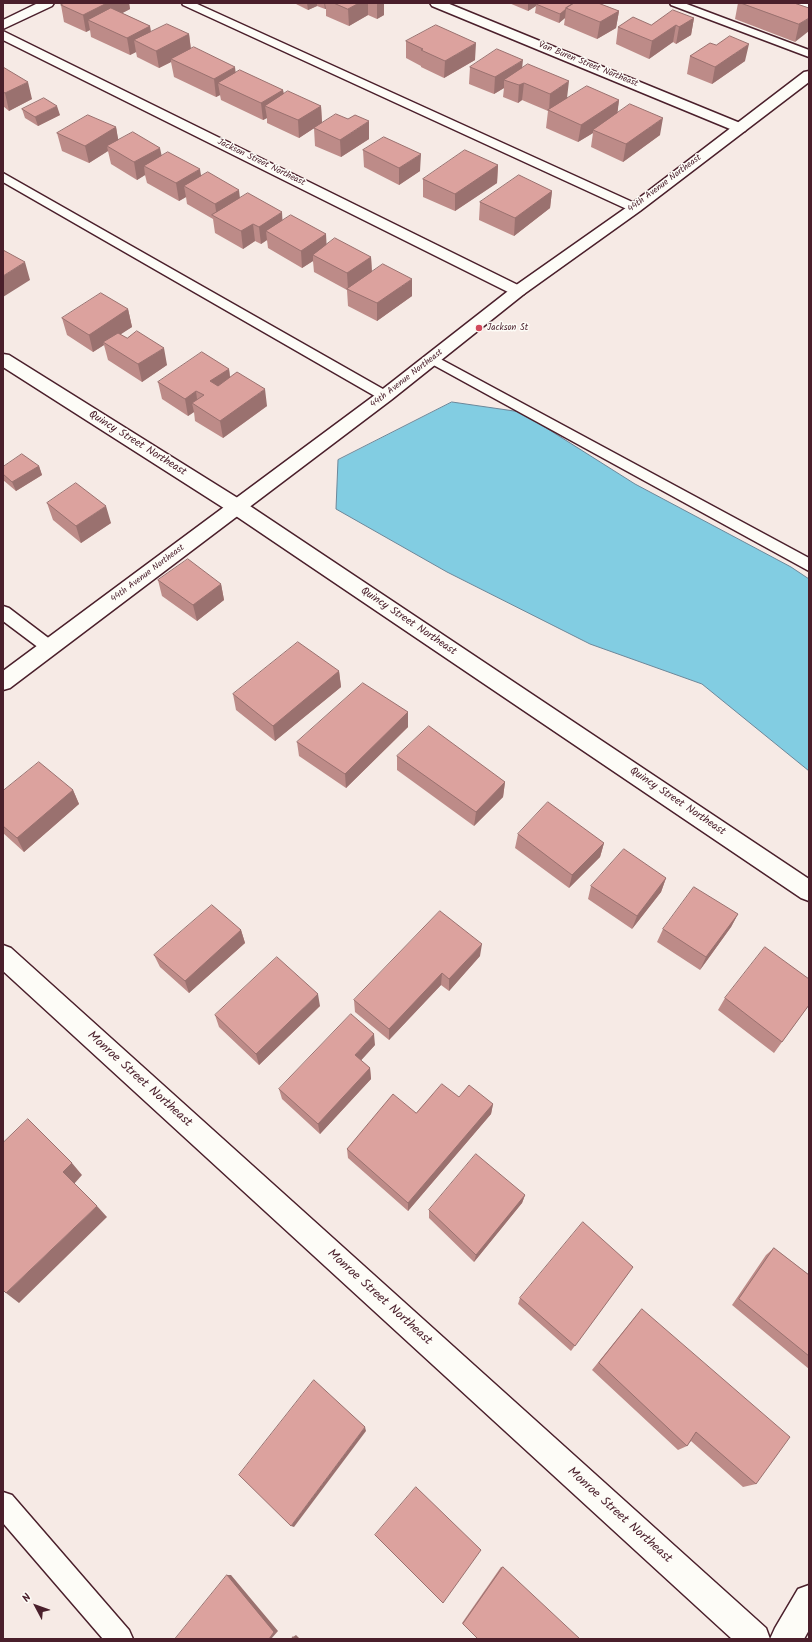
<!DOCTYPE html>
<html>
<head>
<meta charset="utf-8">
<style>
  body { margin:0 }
  #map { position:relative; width:812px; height:1642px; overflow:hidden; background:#f6eae5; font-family:Kalam,sans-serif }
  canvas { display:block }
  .frame { position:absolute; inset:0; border:4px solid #4a1f2b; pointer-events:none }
  .north { position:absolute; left:16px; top:1586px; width:40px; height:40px; -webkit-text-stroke:3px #fdfcf7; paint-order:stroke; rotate:311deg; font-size:11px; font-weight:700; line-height:16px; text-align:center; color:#4a1f2b }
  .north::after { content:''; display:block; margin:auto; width:14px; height:18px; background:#4a1f2b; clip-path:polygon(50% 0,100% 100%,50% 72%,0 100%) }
</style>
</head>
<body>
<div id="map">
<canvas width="812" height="1642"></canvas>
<div class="frame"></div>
<div class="north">N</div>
</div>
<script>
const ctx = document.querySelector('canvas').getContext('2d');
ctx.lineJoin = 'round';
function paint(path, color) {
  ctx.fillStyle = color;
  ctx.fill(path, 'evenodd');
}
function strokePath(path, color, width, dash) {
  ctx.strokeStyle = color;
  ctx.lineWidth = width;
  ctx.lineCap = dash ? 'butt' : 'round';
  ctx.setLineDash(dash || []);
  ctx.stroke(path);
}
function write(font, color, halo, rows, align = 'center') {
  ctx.font = font + ' Kalam,sans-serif';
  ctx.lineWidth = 3;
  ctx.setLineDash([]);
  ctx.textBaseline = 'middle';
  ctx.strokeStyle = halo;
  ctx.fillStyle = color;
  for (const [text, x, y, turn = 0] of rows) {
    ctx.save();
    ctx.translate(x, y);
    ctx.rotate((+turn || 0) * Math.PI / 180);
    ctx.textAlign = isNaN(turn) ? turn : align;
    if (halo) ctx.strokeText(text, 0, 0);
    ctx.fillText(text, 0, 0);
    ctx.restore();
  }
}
const water = new Path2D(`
  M452,402l69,10 114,72 156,83 18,12v192l-107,-87 -112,-40 -143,-72 -111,-63 2,-49z`);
const lane = new Path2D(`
  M182,3h13l444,202 2,3 -2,3h-8l-448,-206z
  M670,3h14l125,47v7l-138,-52z
  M796,3h13v6l-12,-4z
  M3,173l387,220 2,3 -2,3 -5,2 -5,-2 -377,-217z
  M433,355l376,203v13l-381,-209 -2,-3 2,-3z
  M3,606l6,2 46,35 2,4 -2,4 -6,2 -6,-2 -40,-30z
  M3,1492l9,3 117,135 4,9h-30l-100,-116z`);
const street = new Path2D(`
  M38,3h16l-2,3 -49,23v-9z
  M430,3h17l298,122 2,3 -2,3 -5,1 -5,-1 -303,-125z
  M3,31l521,257 2,3 -2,3 -6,2 -6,-2 -509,-254z
  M3,354l6,1 235,147 565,377v22l-8,-3 -571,-386 -227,-145z
  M3,945l8,3 755,680 4,11 5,-11 23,-39 11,-4v45l-5,9h-72l-729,-668z`);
const secondary = new Path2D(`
  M809,71v11l-169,129 -116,83 -133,106 -381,288 -7,2v-19l376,-279 133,-104 118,-83 174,-133z`);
const wall = new Path2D(`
  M65,3h64l1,6 -8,4 28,13 1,6 38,2 2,15 45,24 47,17 1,4 37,12 1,17 -23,15 -32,-15v-5l-4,2 -42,-20 -1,-5 -4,2 -42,-20 -3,-15 -12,6 -22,-11 -1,-5 -6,3 -39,-18 -1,-7 -4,2 -22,-10 -3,-17z
  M296,3h88v12l-7,4 -9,-4 -19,11 -23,-10v-7h-1l-8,-3 -9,4 -12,-6z
  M509,3h89l21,8 -3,17 -19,11 -33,-14 1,-7 -6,5 -24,-10 1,-7 -8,5z
  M738,3h56l15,5 -14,34 -60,-23z
  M694,18l-3,17 -15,9 -3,-2 -24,17 -33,-15 2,-17 33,-2z
  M406,41l69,19 -31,18 -23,-11v-1l-15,-8z
  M716,45l29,16 -33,23 -25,-10 3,-18z
  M3,67l29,32 -23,12 -6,-5z
  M470,67l52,1 45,30 52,2 -2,13 43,22 -37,27 -32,-15 2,-14 -15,9 -32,-14 2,-17 -26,-11 -4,3 -15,-6 1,-9 -10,6 -25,-10z
  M22,109l38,6 -22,11 -13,-8z
  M116,127l2,13 44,16 39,20 39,22 42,22 44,14v11l45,12 1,15 40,24 -35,25 -29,-15 -1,-16 -33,-18 -1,-11 -11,7 -34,-20 -1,-8 -6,4 -6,-3 -12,8 -28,-16 -2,-14 -26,-15 -1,-7 -7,4 -32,-18 -2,-8 -8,5 -26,-16 -3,-13 -19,12 -27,-12 -5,-18z
  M314,128l55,11 -28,18 -26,-11z
  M363,150l57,21 -21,14 -35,-18z
  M498,165l-1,18 -42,28 -32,-14v-18z
  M552,191l-2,17 -36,28 -35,-16 1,-18z
  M128,309l4,18 -12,7 47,31 -25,17 -34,-22 -4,-15 -11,7 -26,-17 -5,-17z
  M229,369l1,8 37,29 -44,32 -28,-17 -1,-9 -6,4 -26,-17 -4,-17z
  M39,466l3,9 -26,16 -13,-11v-13z
  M47,503l64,20 -30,20 -28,-23z
  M158,580l63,4 3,16 -27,21 -35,-25z
  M339,671l2,16 -66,54 -39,-31 -3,-16z
  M408,712v15l-62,61 -47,-32 -2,-14z
  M397,756l108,26 -2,15 -29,29 -77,-56z
  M73,790l6,14 -55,48 -21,-19v-42z
  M518,834l86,9 -4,14 -31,31 -54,-40z
  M666,878l-5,14 -29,37 -44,-30 3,-13z
  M738,914l-7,13 -31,43 -43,-28 6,-13z
  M241,930l4,13 -56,50 -29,-26 -6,-12z
  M480,956l-31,35 -8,-6 -52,55 -34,-28 -1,-12z
  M725,998l84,7 -35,48 -56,-43z
  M320,1006l-61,59 -40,-38 -4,-12z
  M375,1045l-14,15 9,8 1,11 -51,55 -38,-35 -3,-10z
  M459,1097l34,7 -2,10 -83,97 -60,-53 -1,-9z
  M525,1195l-3,8 -48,59 -45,-44v-8z
  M774,1248l35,27v94l-77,-64 34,-50z
  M633,1267l-62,84 -53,-47 2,-6z
  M642,1309l114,175 -13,3 -52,-46 -4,5 -9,4 -86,-80 43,-53z
  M501,1567h2l-25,72 -16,-16z`);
const shadedWall = new Path2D(`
  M107,3h22l1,6 -30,16 -12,-5 2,10 -4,2 -3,-17z
  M307,3h10v3l-9,4z
  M324,3h1l1,6h-1z
  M359,3h9v12l-19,11 -1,-17z
  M377,3h7v12l-7,4z
  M528,3h12l-4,1v2l-8,5z
  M566,9l-1,9 -6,5 1,-9z
  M619,11l-3,17 -19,11 3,-17z
  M694,18l-3,17 -15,9 3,-17z
  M809,18v13l-14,11 4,-18z
  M676,25l-3,17 -24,17 3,-18z
  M150,26l2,17 -18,-3 2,12 -6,3 -3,-17z
  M189,34l2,17 -20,8v3l-12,6 -3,-17z
  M476,43l-1,17 -31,18 1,-17z
  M749,44l-4,17 -33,23 3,-17z
  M523,60l-2,17 -17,3v8l-10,6 1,-17z
  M235,67l2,17 -19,-1 2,12 -4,2 -2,-18z
  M569,81l-2,17 -18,13 1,-17z
  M28,82l4,17 -23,12 -4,-18z
  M524,83l-2,17 -4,3 1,-18z
  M283,90l2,17 -20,-1 2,12 -4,2 -2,-17z
  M619,100l-2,17 -24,13v3l-15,9 3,-17z
  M57,106l3,9 -22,11 -3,-9z
  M321,106l1,17 -23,15 -1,-18z
  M663,118l-3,17 -37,27 3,-18z
  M369,121v18l-28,18 -1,-17z
  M116,127l3,17 -12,2 1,5 -19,12 -4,-17z
  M160,148l4,18h-20l1,9 -8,5 -3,-18z
  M421,154l-1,17 -21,14v-17z
  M498,165l-1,18 -42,28v-17z
  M200,169l3,18 -19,-1 2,11 -7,4 -3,-18z
  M239,190l2,17 -24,11 -2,-14z
  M552,191l-2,17 -36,28 1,-18z
  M282,212l1,18 -17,1 1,9 -6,4 -2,-17z
  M253,224l2,17 -12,8 -2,-18z
  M326,234l1,18 -14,3v6l-11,7 -1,-17z
  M371,257l1,18 -24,14 -1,-16z
  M25,262l5,18 -27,17v-21z
  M412,279v17l-35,25v-18z
  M128,309l4,18 -26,17 -3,-2 1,3 -11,7 -4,-17z
  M164,348l3,17 -25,17 -4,-18z
  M229,369l2,17 -18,12 -3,-17z
  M265,389l2,17 -44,32 -3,-17z
  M196,391l2,16 -6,-4 2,9 -6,4 -3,-17z
  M39,466l3,9 -26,16 -4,-9z
  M106,506l5,17 -30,20 -5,-17z
  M221,584l3,16 -27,21 -4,-16z
  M339,671l2,16 -66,54 -2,-15z
  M408,712v15l-62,61 -1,-14z
  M505,782l-2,15 -29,29 2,-14z
  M73,790l6,14 -55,48 -7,-14z
  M604,843l-4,14 -31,31 3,-13z
  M666,878l-5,14 -29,37 5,-13z
  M738,914l-7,13 -31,43 6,-13z
  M241,930l4,13 -56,50 -4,-12z
  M482,944l-2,12 -31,35v-12z
  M442,973l-1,12 -52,55v-11z
  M318,994l2,12 -61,59 -3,-11z
  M374,1034l1,11 -19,21 -1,-11z
  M370,1068l1,11 -51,55 -2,-10z
  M493,1104l-2,10 -83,97v-8z
  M72,1163l10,12 -8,9 -11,-12z
  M525,1195l-3,8 -48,59 2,-7z
  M97,1206l10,11 -88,86 -13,-10z
  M365,1427l1,4 -72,96 -3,-1z
  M227,1575h4l47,56 -7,8h-2z
  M296,1635l4,4h-4l-3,-2z`);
const building = new Path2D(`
  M65,3h42l-24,12 -22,-10z
  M334,3h25l-11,6z
  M537,3h37l-8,5v1l-6,5 -24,-10z
  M574,3h24l21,8 -19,11 -34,-14z
  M741,3h53l15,5v10l-10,6z
  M111,8l39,18 -23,12 -39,-18z
  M673,10l21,8 -15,9 -3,-2 -24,16 -34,-14 15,-10 18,8z
  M167,24l22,10 -33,17 -22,-11z
  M436,25l40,18 -31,18 -24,-11 2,-1 -17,-8z
  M730,36l19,8 -34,23 -25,-11 20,-13 6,2z
  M194,47l41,20 -21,12 -43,-20z
  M497,49l26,11 -28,17 -25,-10z
  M528,64l41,17 -19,13 -26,-11 -5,2 -15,-5z
  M3,67l25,15 -23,11 -2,-1z
  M240,70l43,20 -22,13 -43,-20z
  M587,86l32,14 -38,25 -33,-15z
  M288,91l33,15 -23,14 -33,-14z
  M44,98l13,8 -22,11 -13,-8z
  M630,104l33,14 -37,26 -33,-14z
  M336,114l12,5 7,-4 14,6 -29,19 -26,-12z
  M88,115l28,12 -31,19 -28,-13z
  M133,132l27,16 -26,14 -27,-16z
  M384,137l37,17 -22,14 -36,-18z
  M465,150l33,15 -43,29 -32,-15z
  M168,152l32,17 -24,14 -32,-17z
  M208,172l31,18 -24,14 -31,-18z
  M519,175l33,16 -37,27 -35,-16z
  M248,193l34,19 -23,15 -6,-3 -12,7 -29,-16z
  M291,215l35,19 -25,17 -35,-20z
  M335,238l36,19 -24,16 -34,-18z
  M3,250l22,12 -22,14z
  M383,264l29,15 -35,24 -30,-14z
  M101,293l27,16 -39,26 -27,-17z
  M137,331l27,17 -26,16 -35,-22 15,-9 9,5z
  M202,352l27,17 -19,12 8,5 19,-14 28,17 -45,32 -28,-18 12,-8 -8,-4 -11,8 -27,-17z
  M22,454l17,12 -27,16 -9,-8v-7z
  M76,483l30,23 -30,20 -29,-23z
  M188,559l33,25 -28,21 -35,-25z
  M298,642l41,29 -66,55 -40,-32z
  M363,683l45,29 -63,62 -48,-32z
  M429,726l76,56 -29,30 -79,-56z
  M39,762l34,28 -56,48 -14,-12v-35z
  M548,802l56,41 -32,32 -54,-41z
  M624,849l42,29 -29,38 -46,-30z
  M694,887l44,27 -32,43 -43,-28z
  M212,905l29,25 -56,51 -31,-26z
  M440,911l42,33 -33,35 -7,-6 -53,56 -35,-29z
  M765,947l44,32v26l-27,37 -57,-44z
  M277,957l41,37 -62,60 -41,-39z
  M351,1014l23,20 -19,21 15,13 -52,56 -39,-35z
  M442,1084l17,13 10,-12 24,19 -85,99 -61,-54 46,-55 23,19z
  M28,1119l44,44 -9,9 34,34 -91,87 -3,-3v-147z
  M476,1154l49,41 -49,60 -47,-45z
  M583,1222l50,45 -58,79 -55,-48z
  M774,1248l35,27v81l-70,-57z
  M642,1309l148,128 -34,47 -60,-52 -9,14 -88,-83z
  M314,1380l51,47 -74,99 -52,-51z
  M416,1487l65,63 -38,53 -68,-68z
  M503,1567l77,72h-102l-15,-15z
  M227,1575l47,57 -5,7h-94z
  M293,1637l3,2h-4z`);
const markers = [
  [479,328,4,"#d1495b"]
];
const farStreetnames = [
  ["Van Buren Street Northeast",588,65,22],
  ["Jackson Street Northeast",261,163,26],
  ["44th Avenue Northeast",665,184,-37],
  ["44th Avenue Northeast",407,379,-38],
  ["44th Avenue Northeast",148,574,-37]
];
const farPoinames = [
  ["Jackson St",487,328]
];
const streetNames = [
  ["Quincy Street Northeast",137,444,32],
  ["Quincy Street Northeast",408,622,34],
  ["Quincy Street Northeast",677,802,34]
];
const nearStreetnames = [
  ["Monroe Street Northeast",139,1080,42],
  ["Monroe Street Northeast",379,1298,42],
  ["Monroe Street Northeast",619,1516,42]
];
paint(water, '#82cde2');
strokePath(water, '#6c8799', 1);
strokePath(lane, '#4a1f2b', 3);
strokePath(street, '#4a1f2b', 3);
strokePath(secondary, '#4a1f2b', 3);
paint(lane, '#fdfcf7');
paint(street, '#fdfcf7');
paint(secondary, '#fdfcf7');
paint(wall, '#bd8b88');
paint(shadedWall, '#9a716f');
paint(building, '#dca29e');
strokePath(building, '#9a716f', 1);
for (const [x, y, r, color] of markers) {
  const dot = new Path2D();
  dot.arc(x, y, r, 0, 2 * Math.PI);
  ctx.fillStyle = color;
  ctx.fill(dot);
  strokePath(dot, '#fdfcf7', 1.5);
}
write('9px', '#4a1f2b', '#fdfcf7', farStreetnames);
write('9px', '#4a1f2b', '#fdfcf7', farPoinames, 'left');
write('11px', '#4a1f2b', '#fdfcf7', streetNames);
write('13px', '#4a1f2b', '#fdfcf7', nearStreetnames);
</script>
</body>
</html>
